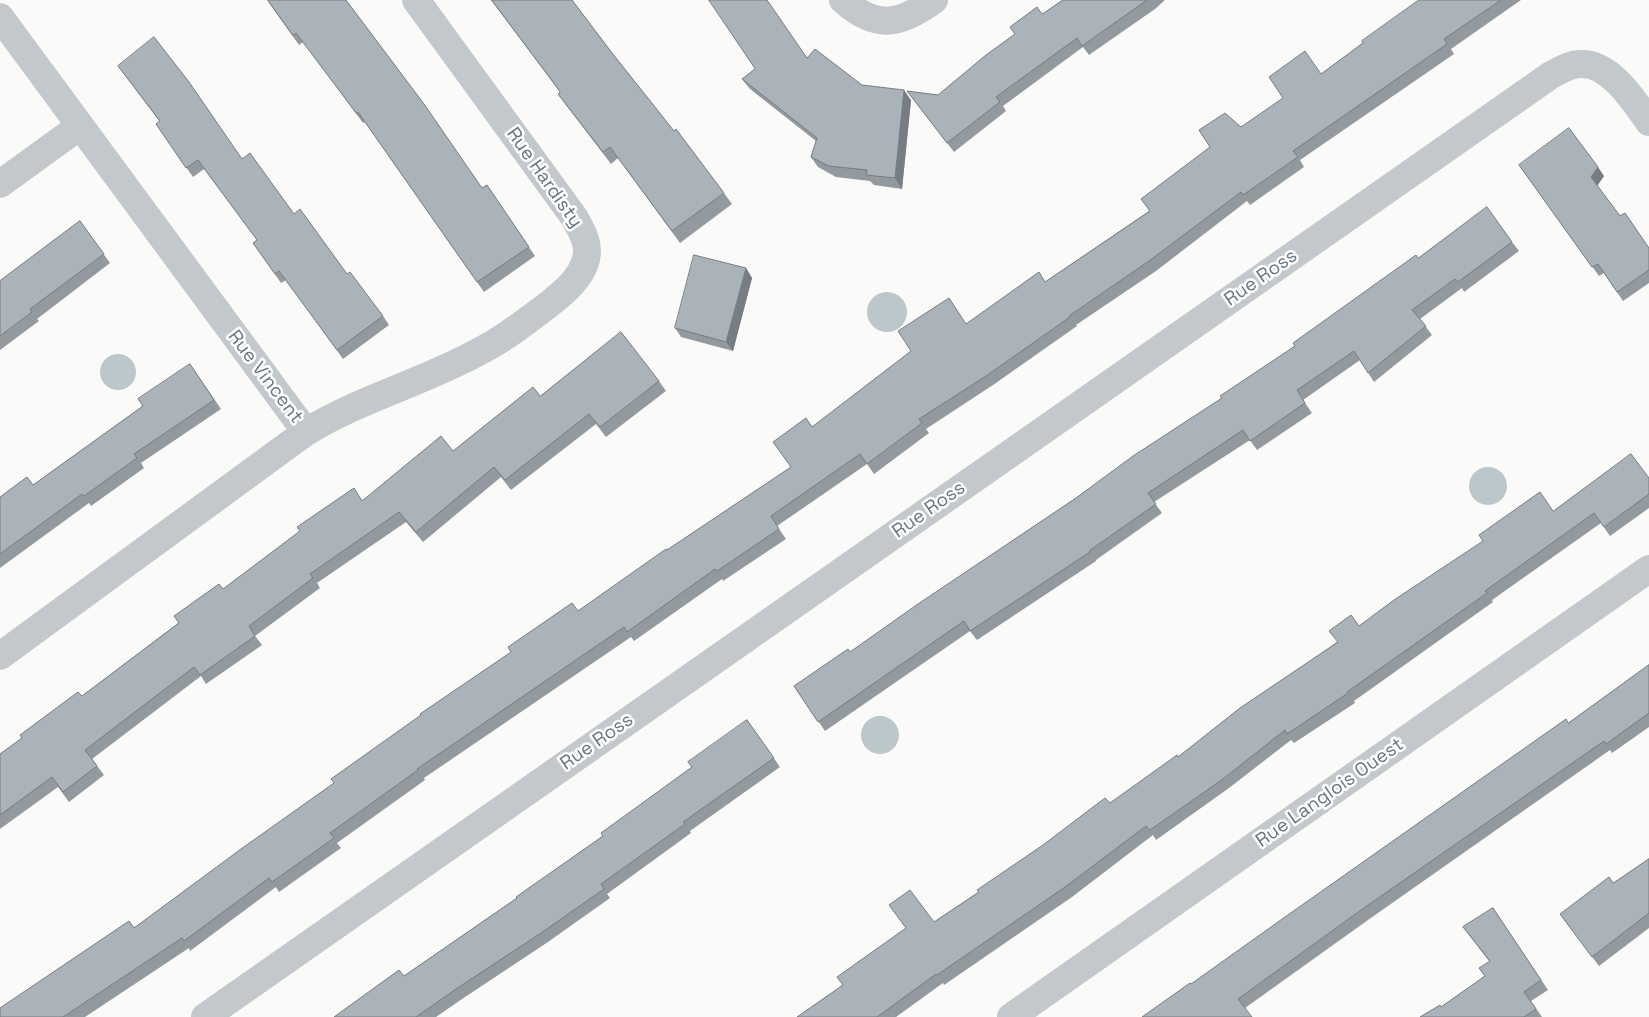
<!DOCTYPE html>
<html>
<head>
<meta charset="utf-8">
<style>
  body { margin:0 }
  canvas { display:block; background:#fafaf8 }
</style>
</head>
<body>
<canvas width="1649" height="1017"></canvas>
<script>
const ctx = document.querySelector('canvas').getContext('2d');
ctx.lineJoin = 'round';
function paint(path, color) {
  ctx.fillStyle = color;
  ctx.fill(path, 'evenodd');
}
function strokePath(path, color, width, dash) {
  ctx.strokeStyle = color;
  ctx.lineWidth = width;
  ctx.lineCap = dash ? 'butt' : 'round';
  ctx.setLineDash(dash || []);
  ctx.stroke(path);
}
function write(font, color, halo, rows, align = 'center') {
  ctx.font = font + ' "Space Grotesk",sans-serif';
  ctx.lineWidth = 5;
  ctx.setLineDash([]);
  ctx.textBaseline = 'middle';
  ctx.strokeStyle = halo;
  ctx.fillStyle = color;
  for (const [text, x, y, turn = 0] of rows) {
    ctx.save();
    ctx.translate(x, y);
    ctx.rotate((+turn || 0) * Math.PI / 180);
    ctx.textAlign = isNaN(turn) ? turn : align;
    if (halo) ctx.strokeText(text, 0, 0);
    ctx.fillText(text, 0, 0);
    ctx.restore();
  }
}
const water = new Path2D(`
  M867 312a20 20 0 1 1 40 0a20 20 0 1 1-40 0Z
  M100 372a18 18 0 1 1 36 0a18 18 0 1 1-36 0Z
  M1469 486a19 19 0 1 1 38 0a19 19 0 1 1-38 0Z
  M861 735a19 19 0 1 1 38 0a19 19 0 1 1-38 0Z`);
const minor = new Path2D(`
  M843,0c33,30 57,25 91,0
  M0,17l306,415 -306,224
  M0,184l80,-58
  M306,432c55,-34 119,-50 176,-82 23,-12 45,-29 66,-45 15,-12 33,-26 38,-46 4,-16 -5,-29 -12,-42l-158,-217
  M205,1017l1346,-942c10,-5 19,-11 29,-11 30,-2 54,37 69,58
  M1011,1017l638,-448`);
const wall = new Path2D(`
  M267,0l215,188 5,-3 48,71 -51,36 -119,-170 -2,1 -60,-81 -4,3z
  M491,0h81l40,53 62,78 50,62 8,11 -52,39 -62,-85 -7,6 -45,-59 -8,-11 2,-2z
  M1063,0h102l-10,9 -66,46 -6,-8 -80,59 3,5 -52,41 -47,-61 31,4 104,-81z
  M1419,0h102l-70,49 3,5 -154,106 4,7 -54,38 -3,-4 -91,70 -80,54 1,1 -84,59 -67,44 3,4 -55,41 -7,-10 -90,62 9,13 -63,42 -1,-2 -88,62 -3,-4 -207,141 1,2 -88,63 4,5 -62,44 -3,-5 -86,64 -1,-3 -104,69h-85l134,-89 444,-317 89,-61 124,-83 21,-40 155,-103 78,-42 104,-71 92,-84 80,-53 42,-31z
  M807,57l55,28 49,15 -9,89 -28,-4 -4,-4 -34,-4 -18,-10 -7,-10 5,-16 -66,-52 -8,-10 13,-10z
  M118,66l124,93 52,55 89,102 6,9 -46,34 -57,-79 -5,3 -28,-40 4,-3 -53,-71 -11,8 -37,-53 4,-2z
  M1519,165l85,11 -7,10 23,30 29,32v35l-26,18 -19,-28 -5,3z
  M80,221l30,42 -73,56 2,2 -39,29v-69z
  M1512,242l7,9 -55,41 -2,-4 -42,31 12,16 -58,47 -14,-22 -57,40 9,13 -55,37 -7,-10 -96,62 8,11 -66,47v1l-119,79 -7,-9 -145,100 -31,-45 56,-34 372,-254 196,-140z
  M746,268l6,10 -19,73 -52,-14 -6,-9z
  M190,364l31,45 -80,54 3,5 -53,38 -2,-3 -89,65v-71l33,-12 110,-79z
  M659,381l7,10 -60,46 -10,-13 -85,66 -10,-13 -78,65 -17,-20 -89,61 3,5 -65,48 7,9 -56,39 -5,-8 -109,83 12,16 -35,27 -11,-15 -58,42v-75l82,-58 141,-107 140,-88 90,-50 87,-55z
  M1649,478v30l-39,28 -9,-13 -109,77 1,2 -139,99 1,2 -61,40 -3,-3 -62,48 -73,52 -3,-5 -81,62 -128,88 -1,-2 -47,34h-99l137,-95 244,-165 181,-131 194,-115z
  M1649,665v62l-37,26 -2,-3 -242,170 -123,88 -54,-24 377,-261z
  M747,720l33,47 -90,64 1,2 -84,61 3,4 -62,44 -86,57 -26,18h-102l70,-41 113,-78 86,-62 89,-69z
  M1649,859v69l-50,38 -39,-52 53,-31z
  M1493,908l55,82 -17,11 11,16h-122l21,-10 44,-31 4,-15 -26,-34z`);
const shadedWall = new Path2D(`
  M904,90l7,10 -9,89 -7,-11z
  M1598,167l6,9 -7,10 -6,-9z
  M746,268l6,10 -19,73 -7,-9z`);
const building = new Path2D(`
  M268,0h78l78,104 58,84 5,-3 42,62 -52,35 -119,-170 -1,2 -61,-81 -3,2z
  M492,0h80l40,53 62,78 2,-2 48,64 -52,38 -62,-84 -7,5 -45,-58 2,-2z
  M709,0h58l40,58 8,-9 47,36 42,5 -9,88 -29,-3 1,-5 -38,-4 -18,-9 6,-19 -75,-59 13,-10z
  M1063,0h84l-65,46 -5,-8 -81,59 4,5 -53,41 -40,-52 31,4 48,-40 29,-21 -5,-7 27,-20 5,7z
  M1419,0h82l-57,39 3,5 -154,107 5,6 -55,38 -2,-3 -92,69 -80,55 1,1 -84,59 -67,43 3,4 -55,41 -7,-10 -89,62 8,13 -62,42 -2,-2 -88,63 -3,-5 -207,142 1,1 -88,63 4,5 -62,44 -3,-4 -85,63 -2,-3 -119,79h-63v-9l129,-87 5,7 107,-79 93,-66 -3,-4 90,-64 -1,-1 91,-62 -3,-5 64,-44 6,8 88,-62 1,1 124,-83 -18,-25 33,-24 6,9 99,-76 -13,-20 51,-33 17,26 73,-52 6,10 105,-71 -9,-12 69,-52 -11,-17 26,-17 16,14 42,-29 -14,-21 36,-26 16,23 42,-31 -1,-2z
  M154,37l35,45 53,77 8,-6 44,61 6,-5 47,65 3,-2 33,44 -46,34 -58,-79 -4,3 -22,-31 4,-3 -59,-80 -12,8 -30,-44 4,-3 -42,-55z
  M1569,128l29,39 -7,10 29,39 5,-3 24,35v22l-32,22 -19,-28 -6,3 -73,-102z
  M1487,207l25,35 -54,40 -3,-3 -43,31 14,16 -58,47 -14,-22 -57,39 8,13 -55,38 -7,-11 -95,63 8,11 -67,47 1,1 -120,79 -6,-10 -146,101 -24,-36 54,-37 2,3 68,-48 158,-106 57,-42 89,-58 -2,-2 75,-50 -2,-3 123,-88 2,3z
  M80,221l24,33 -74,55 2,3 -32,24v-55z
  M694,255l52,13 -20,74 -51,-14z
  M621,332l38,49 -59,46 -11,-13 -84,66 -11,-13 -78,65 -17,-20 -89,62 3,4 -64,48 6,10 -55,39 -6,-8 -109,83 12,16 -34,26 -11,-15 -52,38v-61l22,-16 -2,-3 58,-43 4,4 97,-73 -5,-7 45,-32 4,5 77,-58 -3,-4 57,-39 8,13 79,-65 12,15 80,-64 7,9z
  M190,364l24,36 -80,54 3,4 -53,38 -2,-2 -82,60v-57l27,-20 6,8 110,-79 -5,-7z
  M1631,454l18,24v16l-45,33 -10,-14 -109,78 2,2 -140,99 1,1 -61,41 -2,-4 -62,49 -73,51 -4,-4 -81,61 -128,88 -1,-1 -59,43h-80l46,-32 -6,-8 69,-49 -17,-23 21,-15 24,32 45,-30 -2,-2 66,-45 62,-47 5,5 67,-48 1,2 62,-49 98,-66 -9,-11 22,-16 8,11 35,-26 89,-59 -4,-6 61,-43 13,19z
  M1649,665v48l-43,31 -2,-3 -243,169 -123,89 14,18h-110l48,-34 1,1 94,-67 281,-198 2,4z
  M747,720l27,38 -91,64 2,2 -84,60 3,5 -63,44 -85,56 -40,28h-82l65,-47 5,6 113,-78 -1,-1 87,-61 -2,-3 91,-66 -4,-5z
  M1649,859v54l-57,44 -32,-43 49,-37 4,6z
  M1493,908l48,72 -17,12 12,17 -12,8h-104l20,-12 1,2 44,-31 -6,-8 11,-7 -27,-34z`);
const streetNames = [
  ["Rue Hardisty",544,178,55],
  ["Rue Ross",1261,278,-35],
  ["Rue Vincent",265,377,53],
  ["Rue Ross",929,510,-35],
  ["Rue Ross",597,742,-35],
  ["Rue Langlois Ouest",1330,793,-35]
];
paint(water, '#bbc7cb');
strokePath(minor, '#c3c8cc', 28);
paint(wall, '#929a9f');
paint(shadedWall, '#777d82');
paint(building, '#aab3b9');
strokePath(building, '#777d82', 1);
write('19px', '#657683', '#fff', streetNames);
</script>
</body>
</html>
